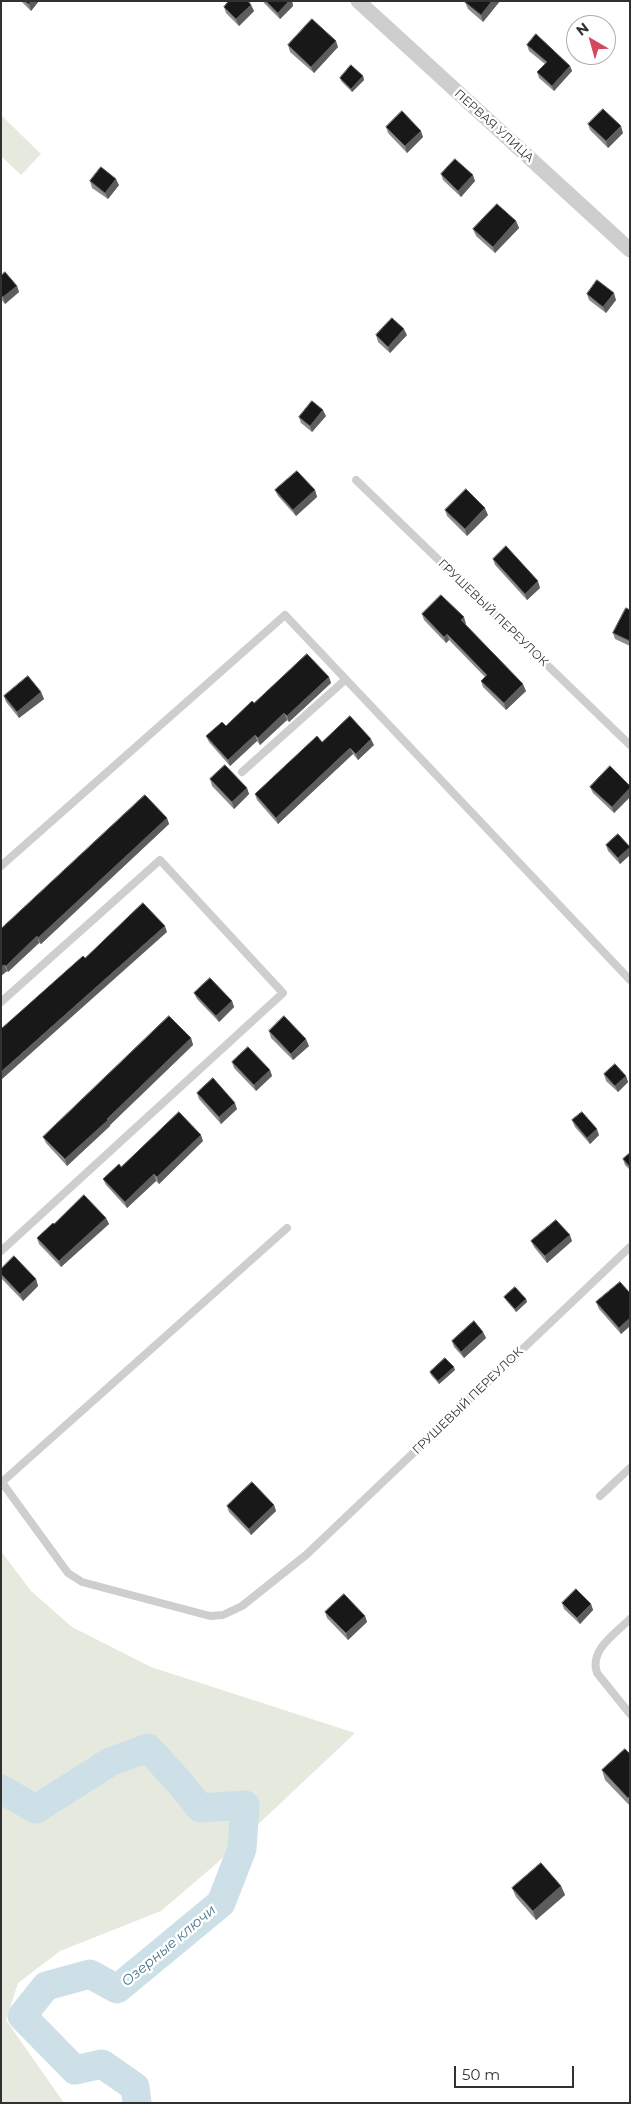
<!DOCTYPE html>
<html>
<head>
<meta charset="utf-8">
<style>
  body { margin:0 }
  #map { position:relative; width:631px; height:2104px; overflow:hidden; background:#fff; font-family:Montserrat,sans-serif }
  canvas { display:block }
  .frame { position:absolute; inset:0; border:2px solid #313131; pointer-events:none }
  .north { position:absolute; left:566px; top:15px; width:50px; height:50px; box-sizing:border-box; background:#fff; border:1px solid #adadad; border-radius:50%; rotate:322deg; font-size:14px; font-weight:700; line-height:20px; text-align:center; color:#313131 }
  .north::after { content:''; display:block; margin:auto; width:18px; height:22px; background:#d4485d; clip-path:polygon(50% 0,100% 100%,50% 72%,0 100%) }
  .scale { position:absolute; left:454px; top:2066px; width:120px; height:22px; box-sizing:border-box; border:2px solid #313131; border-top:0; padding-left:6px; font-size:15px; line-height:18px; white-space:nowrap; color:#313131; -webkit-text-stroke:4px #fff; paint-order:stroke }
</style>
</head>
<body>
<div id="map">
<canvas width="631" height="2104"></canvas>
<div class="frame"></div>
<div class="north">N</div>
<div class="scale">50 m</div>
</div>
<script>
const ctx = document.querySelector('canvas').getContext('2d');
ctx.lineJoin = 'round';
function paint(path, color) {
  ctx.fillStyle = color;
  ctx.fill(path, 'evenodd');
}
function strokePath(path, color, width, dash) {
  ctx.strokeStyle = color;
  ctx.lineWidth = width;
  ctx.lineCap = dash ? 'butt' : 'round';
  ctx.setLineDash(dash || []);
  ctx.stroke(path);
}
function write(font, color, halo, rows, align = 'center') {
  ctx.font = font + ' Montserrat,sans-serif';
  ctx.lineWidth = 5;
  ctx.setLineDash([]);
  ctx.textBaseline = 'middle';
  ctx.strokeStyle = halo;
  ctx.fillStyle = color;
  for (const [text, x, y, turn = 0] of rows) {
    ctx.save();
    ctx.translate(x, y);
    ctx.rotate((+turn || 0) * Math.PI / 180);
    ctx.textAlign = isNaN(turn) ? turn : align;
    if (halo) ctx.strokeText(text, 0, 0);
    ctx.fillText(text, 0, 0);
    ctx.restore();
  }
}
const green = new Path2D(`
  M1,115l40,39 -20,21 -20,-19z
  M1,1551l30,40 41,36 79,40 204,66 -139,131 -55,47 -101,40 -42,32 -12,37 58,83h-63z`);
const river = new Path2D(`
  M1,1789l35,20 74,-47 38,-14 31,34 21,26 45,-3 -3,44 -21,54 -104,86 -27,-15 -44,12 -24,30 53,54 27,-6 33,23 2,16`);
const lane = new Path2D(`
  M356,480l274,265
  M242,772l103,-92
  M1,866l284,-251 345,365
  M1,1002l159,-142 123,133 -282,258
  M1,1481l67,92 14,9 128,34 13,-1 19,-9 64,-51 324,-308
  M2,1482l285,-254
  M600,1496l30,-28
  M630,1619c-15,15 -41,31 -33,54l33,41`);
const street = new Path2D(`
  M358,1l272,249`);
const wall = new Path2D(`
  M21,1h18l-8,10z
  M263,1h29l1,5 -13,13 -16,-16z
  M466,1h34l-17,21 -15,-13 -3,-7z
  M251,5l3,6 -15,15 -13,-13 -2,-6z
  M288,45l50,2 -24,26 -24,-21z
  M527,45l43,21 2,5 -18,20 -15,-13 -2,-6 8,-8 -16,-13z
  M363,76l1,4 -12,12 -11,-11 -1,-3z
  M588,124l35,9 -15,15 -18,-18z
  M386,127l37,10 -16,16 -19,-20z
  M441,174l34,7 -14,16 -18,-17z
  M90,181l29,4 -11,14 -16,-11z
  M516,221l3,7 -24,25 -19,-17 -3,-7z
  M1,276l16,10 2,6 -14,12 -4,-5z
  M587,294l29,6 -10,13 -17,-13z
  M376,335h31l-17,18 -12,-11z
  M326,416l-14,16 -11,-9 -2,-6z
  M275,490h40l2,7 -21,19 -18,-20z
  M445,510l43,5 -21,21 -20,-20z
  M493,559l47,29 -13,12 -32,-35z
  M630,610v36l-15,-7 -2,-6z
  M422,614l44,10h-1l61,67 -20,19 -23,-23 -2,-6 4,-4 -36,-37 -3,3 -22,-23z
  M329,677l2,6 -42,39 -2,-2 -27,25 -3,-4 -27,25 -21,-24 -3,-6 20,-10 28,-23z
  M41,692l3,7 -25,19 -13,-16 -2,-6z
  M322,742l52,3 -16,15 -5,-6 -75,70 -21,-24 -2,-6z
  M210,779l37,9 2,6 -15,15 -22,-23z
  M630,786v11l-16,16 -21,-20 -3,-6z
  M167,818l2,6 -128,120 -2,-1 -31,29 -1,-1 -6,5v-47z
  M606,845l24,2v8l-10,9 -12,-13z
  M194,993l38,8 2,6 -15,15 -22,-23z
  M269,1031l40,15 -16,14 -22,-22z
  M191,1038l2,7 -83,80v1l-43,40 -21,-23 -3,-6z
  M232,1062l38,8 2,6 -16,15 -22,-23z
  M604,1074l22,2 2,6 -10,10 -12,-11z
  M197,1093l40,16 -16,15 -22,-25z
  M572,1120l27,15 -9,9 -15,-17z
  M203,1141l-44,43 -3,-3 -29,27 -21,-23 -3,-6 18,-12z
  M630,1153v17l-5,-5 -2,-6z
  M106,1218l3,6 -48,43 -22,-23 -2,-6 17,-14z
  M531,1241h41l-25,22 -13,-16z
  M1,1269l35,10 2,7 -15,15 -22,-23z
  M630,1293v33l-9,8 -22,-25 -3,-7z
  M504,1297l22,2 1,3 -11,10 -10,-12z
  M483,1332l3,6 -22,20 -10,-11 -2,-6z
  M455,1370l-16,14 -8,-9 -1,-3z
  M274,1505l2,6 -25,24 -22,-23 -2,-6z
  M562,1603l29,1 2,6 -13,14 -16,-15z
  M325,1612l40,4 2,6 -19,18 -21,-22z
  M630,1754v52l-25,-26 -3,-10z
  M561,1886l4,9 -29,25 -20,-23 -4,-9z`);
const shadedWall = new Path2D(`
  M31,1h8l-8,10 -2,-7z
  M289,1h3l1,5 -13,13 -2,-6z
  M492,1h8l-17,21 -2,-7z
  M251,5l3,6 -15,15 -3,-7z
  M336,41l2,6 -24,26 -3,-6z
  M570,66l2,5 -18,20 -2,-5z
  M363,76l1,4 -12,12 -1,-3z
  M621,126l2,7 -15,15 -2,-7z
  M421,131l2,6 -16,16 -2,-7z
  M473,175l2,6 -14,16 -3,-6z
  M116,179l3,6 -11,14 -3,-6z
  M516,221l3,7 -24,25 -2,-6z
  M17,286l2,6 -14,12 -2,-7z
  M614,293l2,7 -10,13 -3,-6z
  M404,329l3,6 -17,18 -2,-6z
  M323,410l3,6 -14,16 -2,-6z
  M315,490l2,7 -21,19 -3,-6z
  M485,508l3,7 -21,21 -2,-7z
  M538,581l2,7 -13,12 -2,-6z
  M464,617l2,7 -3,2 -2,-6z
  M447,634l2,6 -3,3 -2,-6z
  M329,677l2,6 -42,39 -2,-6z
  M523,684l3,7 -20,19 -2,-7z
  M41,692l3,7 -25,19 -2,-6z
  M284,713l3,7 -27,25 -2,-7z
  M255,735l2,6 -27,25 -2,-6z
  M371,739l3,6 -16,15 -2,-6z
  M350,748l3,6 -75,70 -2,-6z
  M247,788l2,6 -15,15 -2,-7z
  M630,788v9l-16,16 -2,-6z
  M167,818l2,6 -128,120 -3,-6z
  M630,847v8l-10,9 -2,-6z
  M165,926l2,6 -166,148v-8z
  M37,936l2,7 -31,29 -2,-6z
  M4,965l3,6 -6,5v-9z
  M232,1001l2,6 -15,15 -3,-6z
  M191,1038l2,7 -83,80v1l-43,40 -2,-7z
  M306,1039l3,7 -16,14 -2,-6z
  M270,1070l2,6 -16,15 -2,-6z
  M626,1076l2,6 -10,10 -3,-6z
  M235,1103l2,6 -16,15 -2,-7z
  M597,1129l2,6 -9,9 -3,-6z
  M201,1135l2,6 -44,43 -2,-7z
  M154,1174l2,7 -29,27 -2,-6z
  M106,1218l3,6 -48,43 -2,-6z
  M570,1235l2,6 -25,22 -2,-7z
  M36,1279l2,7 -15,15 -3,-7z
  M526,1299l1,3 -11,10 -1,-3z
  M630,1318v8l-9,8 -2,-6z
  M483,1332l3,6 -22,20 -3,-6z
  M454,1367l1,3 -16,14 -1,-3z
  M274,1505l2,6 -25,24 -2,-6z
  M591,1604l2,6 -13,14 -3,-6z
  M365,1616l2,6 -19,18 -2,-7z
  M561,1886l4,9 -29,25 -3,-9z`);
const building = new Path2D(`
  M25,1h6l-2,3z
  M229,1h19l3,4 -15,14 -12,-12z
  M266,1h23l-11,12z
  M466,1h26l-11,14 -16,-13z
  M312,19l24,22 -25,26 -23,-22z
  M536,34l34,32 -18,20 -15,-14 10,-10 -20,-17z
  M351,65l12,11 -12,13 -11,-11z
  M603,109l18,17 -15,15 -18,-17z
  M402,111l19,20 -16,15 -19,-19z
  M455,159l18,16 -15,16 -17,-17z
  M101,167l15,12 -11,14 -15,-12z
  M497,204l19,17 -23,26 -20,-18z
  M5,272l12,14 -14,11 -2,-1v-20z
  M597,280l17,13 -11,14 -16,-13z
  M392,318l12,11 -16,18 -12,-12z
  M312,401l11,9 -13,16 -11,-9z
  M297,471l18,19 -22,20 -18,-20z
  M466,489l19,19 -20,21 -20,-19z
  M506,546l32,35 -13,13 -32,-35z
  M441,595l23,22 -3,3 62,64 -19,19 -23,-22 6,-6 -40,-41 -3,3 -22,-23z
  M626,608l4,2v31l-17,-8z
  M307,654l22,23 -42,39 -3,-3 -26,25 -3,-3 -27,25 -22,-24 16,-14 4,4 26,-25 2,2z
  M28,676l13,16 -24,20 -13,-16z
  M350,716l21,23 -15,15 -6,-6 -74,70 -21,-24 62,-58 5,6z
  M225,765l22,23 -15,14 -22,-23z
  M610,766l20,20v2l-18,19 -22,-20z
  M145,795l22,23 -129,120 -1,-2 -31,30 -2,-1 -3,2v-38z
  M618,834l12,13 -12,11 -12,-13z
  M143,903l22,23 -164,146v-43l82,-73 2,2z
  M210,978l22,23 -16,15 -22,-23z
  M169,1016l22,22 -84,81 1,1 -43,39 -22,-22z
  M284,1016l22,23 -15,15 -22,-23z
  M248,1047l22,23 -16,15 -22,-23z
  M615,1064l11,12 -11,10 -11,-12z
  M213,1078l22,25 -16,14 -22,-24z
  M179,1112l22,23 -44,42 -3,-3 -29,28 -22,-23 16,-15 2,3z
  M582,1112l15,17 -10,9 -15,-18z
  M630,1153v14l-7,-8z
  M84,1195l22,23 -47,43 -22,-23 16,-15 1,1z
  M556,1220l14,15 -25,21 -14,-15z
  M14,1256l22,23 -16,15 -19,-20v-5z
  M620,1282l10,11v25l-11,10 -23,-26z
  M515,1287l11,12 -11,10 -11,-12z
  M474,1321l9,11 -22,20 -9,-11z
  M445,1358l9,9 -16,14 -8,-9z
  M252,1482l22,23 -25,24 -22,-23z
  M576,1589l15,15 -14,14 -15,-15z
  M344,1594l21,22 -19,17 -21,-21z
  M625,1749l5,5v42l-2,2 -26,-28z
  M541,1863l20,23 -28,25 -21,-23z`);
const streetNames = [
  ["ПЕРВАЯ УЛИЦА",494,126,42],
  ["ГРУШЕВЫЙ ПЕРЕУЛОК",493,613,44],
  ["ГРУШЕВЫЙ ПЕРЕУЛОК",468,1401,-44]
];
const waterNames = [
  ["Озерные ключи",169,1946,-40]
];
paint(green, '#e5e9de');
strokePath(river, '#cde0e8', 29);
strokePath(lane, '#cecece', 8);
strokePath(street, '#cecece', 15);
paint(wall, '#8c8c8c');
paint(shadedWall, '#5d5d5d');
paint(building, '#181818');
strokePath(building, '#5d5d5d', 1);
write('12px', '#313131', '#fff', streetNames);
write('italic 14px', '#47768c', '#fff', waterNames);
</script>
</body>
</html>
